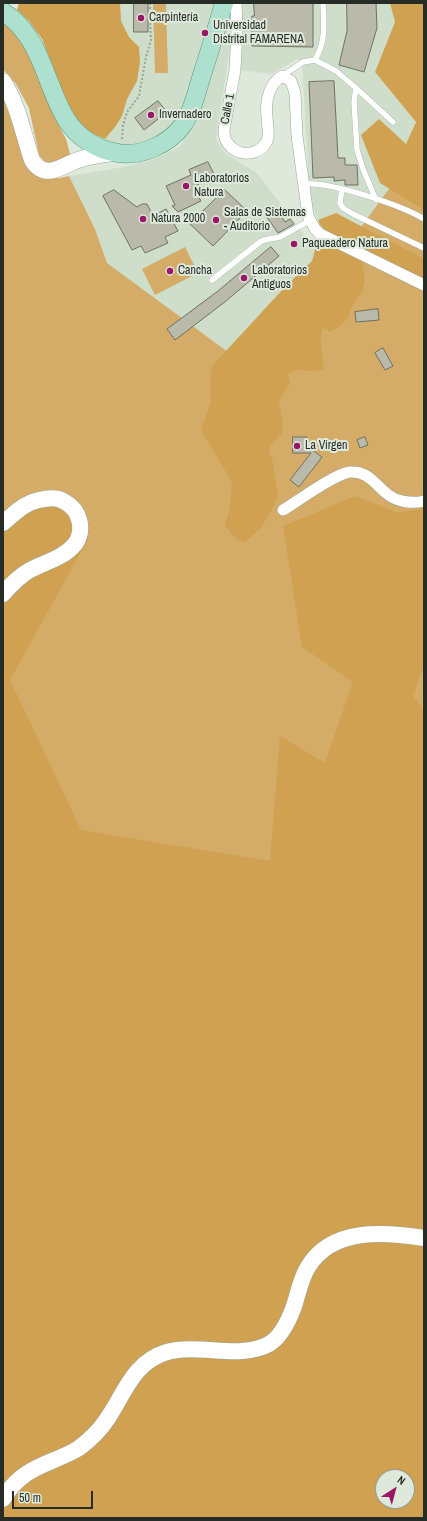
<!DOCTYPE html>
<html>
<head>
<meta charset="utf-8">
<style>
  body { margin:0 }
  #map { position:relative; width:427px; height:1521px; overflow:hidden; background:#dee9db; font-family:"Archivo Narrow",sans-serif }
  canvas { display:block }
  .frame { position:absolute; inset:0; border:4px solid #272c26; pointer-events:none }
  .north { position:absolute; left:375px; top:1469px; width:40px; height:40px; box-sizing:border-box; background:#dee9db; border:1px solid #959d93; border-radius:50%; rotate:36deg; font-size:11px; font-weight:700; line-height:16px; text-align:center; color:#272c26 }
  .north::after { content:''; display:block; margin:auto; width:14px; height:18px; background:#9c1668; clip-path:polygon(50% 0,100% 100%,50% 72%,0 100%) }
  .scale { position:absolute; left:12px; top:1491px; width:81px; height:18px; box-sizing:border-box; border:2px solid #272c26; border-top:0; padding-left:5px; font-size:12px; line-height:14px; white-space:nowrap; color:#272c26; -webkit-text-stroke:3px #dee9db; paint-order:stroke }
</style>
</head>
<body>
<div id="map">
<canvas width="427" height="1521"></canvas>
<div class="frame"></div>
<div class="north">N</div>
<div class="scale">50 m</div>
</div>
<script>
const ctx = document.querySelector('canvas').getContext('2d');
ctx.lineJoin = 'round';
function paint(path, color) {
  ctx.fillStyle = color;
  ctx.fill(path, 'evenodd');
}
function strokePath(path, color, width, dash) {
  ctx.strokeStyle = color;
  ctx.lineWidth = width;
  ctx.lineCap = dash ? 'butt' : 'round';
  ctx.setLineDash(dash || []);
  ctx.stroke(path);
}
function write(font, color, halo, rows, align = 'center') {
  ctx.font = font + ' "Archivo Narrow",sans-serif';
  ctx.lineWidth = 4;
  ctx.setLineDash([]);
  ctx.textBaseline = 'middle';
  ctx.strokeStyle = halo;
  ctx.fillStyle = color;
  for (const [text, x, y, turn = 0] of rows) {
    ctx.save();
    ctx.translate(x, y);
    ctx.rotate((+turn || 0) * Math.PI / 180);
    ctx.textAlign = isNaN(turn) ? turn : align;
    if (halo) ctx.strokeText(text, 0, 0);
    ctx.fillText(text, 0, 0);
    ctx.restore();
  }
}
const built = new Path2D(`
  M87,3h129l-23,75 -13,35 -19,23 -11,7 -29,3 -27,-8 3,-37z
  M242,3h149l4,19 -20,50 41,50 -10,22 -11,48 29,67 -88,-46 -18,7 -8,-21 -8,-137 -5,-3 -25,15 -31,-4z
  M230,13l1,29 -15,97 10,15 31,19 52,68 7,6 -4,14 -28,27 -72,78 -95,-76 -22,-61 -26,-53 55,-9 28,-7 27,-13 17,-27z`);
const green = new Path2D(`
  M153,3h13l2,70h-13z
  M3,21l19,18 33,79 11,21 4,15 -3,6 -9,5 -13,-3 -6,-7 -10,-47 -13,-24 -13,-15z
  M3,95l40,81 17,2 9,-2 26,53 12,34 148,109 169,-231v1377h-421v-864l63,-160 -18,-5 -18,5 -27,15zM383,1477h24v24h-24z
  M185,247l13,26 -43,22 -13,-26z`);
const forest = new Path2D(`
  M19,3h101l1,18 8,16 10,10 1,15 -3,19 -10,18 -5,17 -7,11 -10,12 -20,-9 -17,-24 -26,-67 -13,-18 -12,-11z
  M390,3h34v207l-44,-27 -19,-48 18,-16 27,25 10,-22 -41,-50 20,-50z
  M336,213l88,46v20l-98,-48 -6,-6 -2,-5z
  M318,239l44,21 3,20 -2,10 -11,16 -4,12 -8,8 -10,6 -7,-5c-6,17 2,26 0,43l-17,1 -9,-2 -9,6 2,8 -11,17 4,26 -1,7 -12,12 -1,6 4,12 5,32 -6,14 -11,19 -16,14 -7,-2 -13,-14 5,-19 2,-25 -31,-52 10,-29 -1,-18 2,-17 72,-78 28,-27z
  M48,489l18,5 21,31 1,14 -78,141 71,150 189,31 10,-125 45,27 28,-81 -51,-35 -19,-121 72,-30 44,17 25,-5v156l-11,32 11,14v808h-421v-1009l27,-15zM383,1477h24v24h-24z`);
const building = new Path2D(`
  M134,3h14v29h-14z
  M254,3h59v44l-61,-1v-30h2z
  M347,3h29l1,25 -13,44 -25,-7 8,-34z
  M334,81l4,77h7v7h12l1,20h-13v-5l-11,1v-4l-21,1 -4,-96z
  M158,101l9,11 -23,18 -9,-12z
  M208,162l7,14 -17,8 2,6 -4,2 5,9 -23,11 -6,-6 3,-1 -9,-19 25,-11 -2,-5z
  M114,190l23,17 5,-3h5l6,12 13,-7 12,22 -13,6 3,6 -23,10 -4,-7 -9,4 -29,-54z
  M225,190l22,21 -34,35 -23,-22z
  M276,209l9,13 5,-3 4,5 -16,9 -12,-17z
  M271,247l8,9 -53,45 -51,39 -8,-11 51,-38z
  M378,309l1,11 -23,2 -1,-10z
  M383,348l10,18 -8,4 -10,-17z
  M293,437h14v9l15,11 -23,30 -9,-7 21,-27h-18z
  M365,437l3,8 -8,3 -3,-8z`);
const path = new Path2D(`
  M122,139l1,-13 4,-14 12,-16 7,-39 5,-17 -1,-21v-16`);
const service = new Path2D(`
  M315,60l21,11 20,17
  M282,76l21,-14 12,-2c11,-18 9,-36 8,-57
  M303,184c26,-3 98,21 121,35
  M342,189l-2,14 3,5 10,6 71,34
  M376,200l-13,-31 -6,-19 -3,-48 2,-14 37,34
  M212,280l48,-38 4,-2 16,-3 29,-16`);
const minor = new Path2D(`
  M236,3l1,27 -2,40 -11,60c0,7 2,13 7,17 11,11 32,7 37,-9 1,-7 -1,-15 -1,-22 -2,-15 2,-32 15,-40l9,5 4,12 2,43 11,80 7,13 5,5 104,51
  M283,510c15,-9 51,-36 67,-38 18,-1 24,11 36,21 10,9 26,11 38,8`);
const secondary = new Path2D(`
  M3,81c15,23 20,53 29,79 13,21 29,6 46,0 12,-4 24,-6 37,-7
  M3,523c11,-9 21,-20 36,-23 8,-2 19,-3 26,2 15,8 20,28 10,42 -11,14 -30,18 -45,26 -11,6 -19,15 -27,24
  M3,1499c18,-31 42,-33 71,-48 8,-4 15,-11 21,-17 27,-26 31,-70 72,-82 32,-9 73,8 102,-8 12,-7 19,-22 24,-35 5,-14 7,-29 15,-42 24,-40 77,-35 116,-29`);
const primary = new Path2D(`
  M3,12c38,23 42,72 63,107 11,18 31,31 52,34 22,4 50,-8 64,-27 10,-14 14,-31 19,-48 8,-25 16,-50 23,-75`);
const markers = [
  [141,18,4,"#9c1668"],
  [205,33,4,"#9c1668"],
  [151,115,4,"#9c1668"],
  [186,186,4,"#9c1668"],
  [143,219,4,"#9c1668"],
  [216,220,4,"#9c1668"],
  [294,244,4,"#9c1668"],
  [170,271,4,"#9c1668"],
  [244,278,4,"#9c1668"],
  [297,446,4,"#9c1668"]
];
const poiNames = [
  ["Carpintería",149,18],
  ["Universidad",213,26],
  ["Distrital FAMARENA",213,40],
  ["Invernadero",159,115],
  ["Laboratorios",194,179],
  ["Natura",194,193],
  ["Salas de Sistemas",224,213],
  ["- Auditorio",224,227],
  ["Natura 2000",151,219],
  ["Paqueadero Natura",302,244],
  ["Cancha",178,271],
  ["Laboratorios",252,271],
  ["Antiguos",252,285],
  ["La Virgen",305,446]
];
const streetNames = [
  ["Calle 1",228,109,-79]
];
paint(built, '#cedeca');
paint(green, '#d4ac68');
paint(forest, '#cfa150');
paint(building, '#b9baaa');
strokePath(building, '#707162', 1);
strokePath(service, '#9ba698', 6);
strokePath(minor, '#9ba698', 12);
strokePath(secondary, '#9ba698', 17);
strokePath(primary, '#5a947e', 19);
strokePath(path, '#99a297', 2, [2, 2]);
strokePath(service, '#fff', 5.5);
strokePath(minor, '#fff', 11);
strokePath(secondary, '#fff', 16);
strokePath(primary, '#ade0ce', 18);
for (const [x, y, r, color] of markers) {
  const dot = new Path2D();
  dot.arc(x, y, r, 0, 2 * Math.PI);
  ctx.fillStyle = color;
  ctx.fill(dot);
  strokePath(dot, '#dee9db', 1.5);
}
write('12px', '#272c26', '#dee9db', poiNames, 'left');
write('12px', '#272c26', '#dee9db', streetNames);
</script>
</body>
</html>
